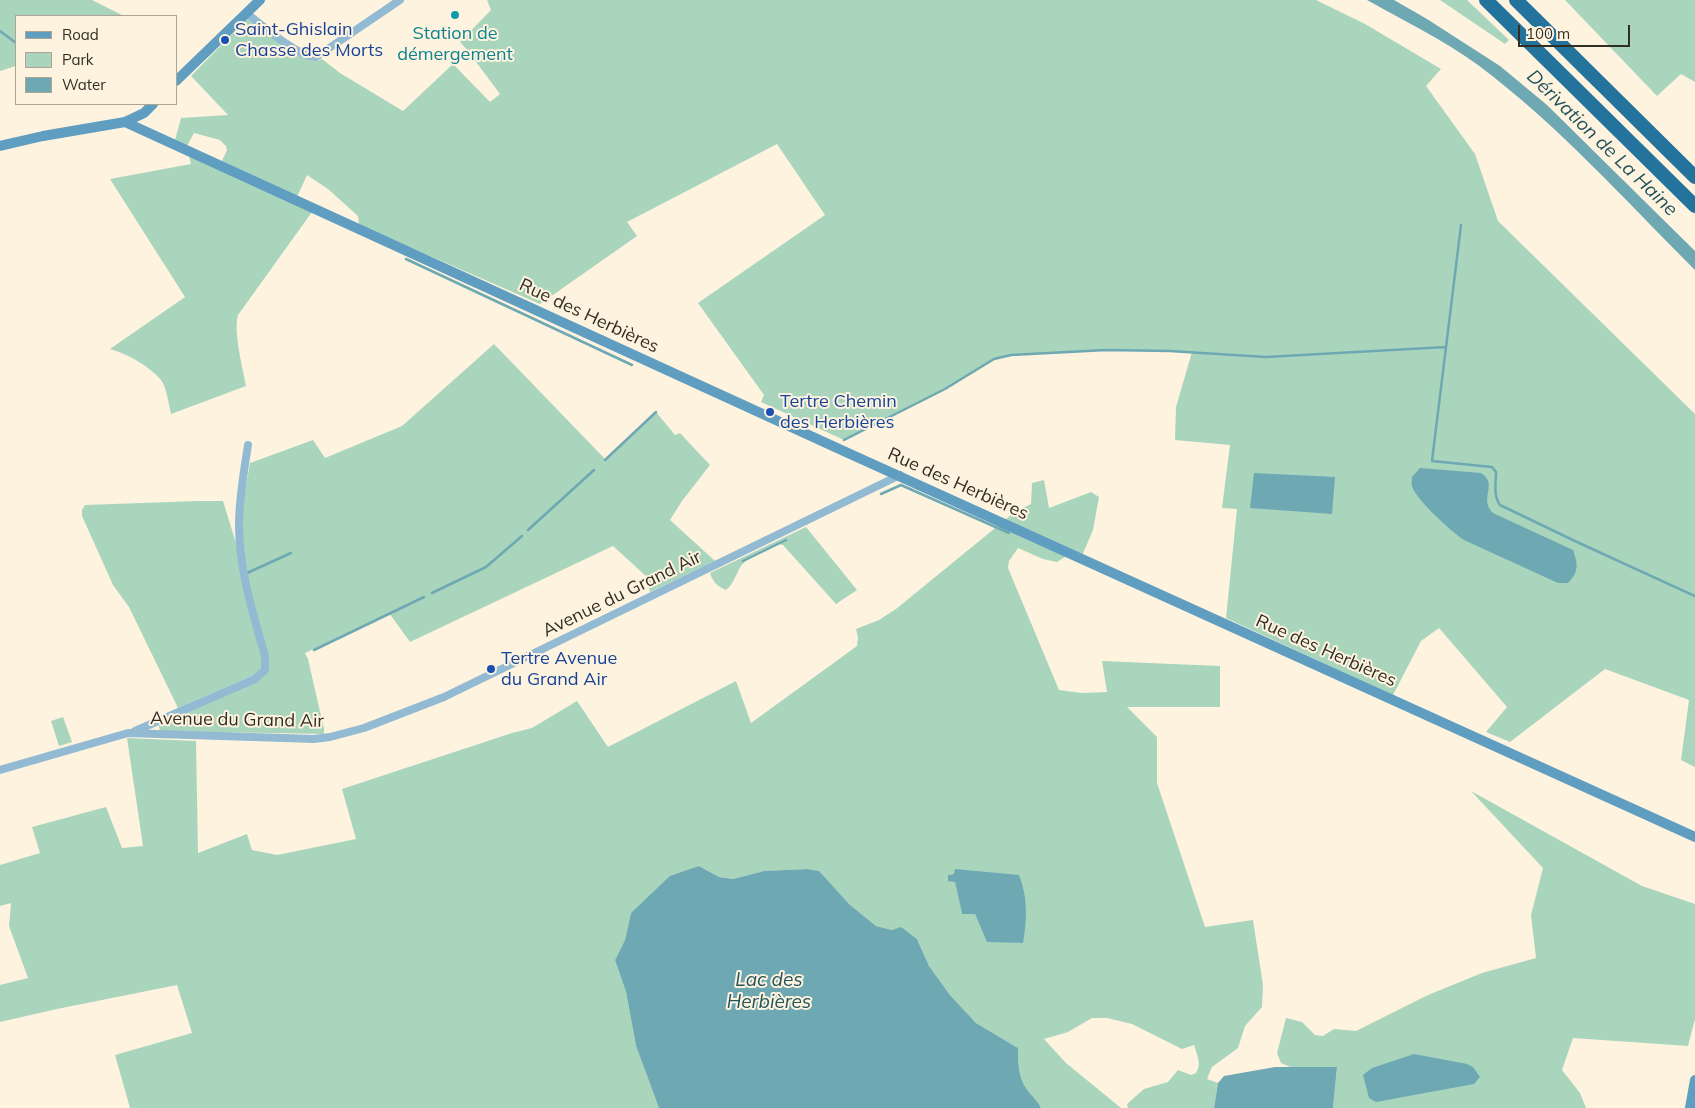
<!DOCTYPE html>
<html>
<head>
<meta charset="utf-8">
<style>
  body { margin:0 }
  #map { position:relative; width:1695px; height:1108px; overflow:hidden; background:#fef3df; font-family:Mulish,sans-serif }
  canvas { display:block }
  .legend { position:absolute; left:15px; top:15px; width:162px; height:90px; box-sizing:border-box; background:#fef3df; border:1px solid #ada494; margin:0; padding:6px 9px; list-style:none; font-size:15px; color:#332e24 }
  .legend li { display:flex; align-items:center; gap:10px; height:25px }
  .legend b { width:25px; border:1px solid #ada494 }
  .scale { position:absolute; left:1518px; top:25px; width:112px; height:22px; box-sizing:border-box; border:2px solid #332e24; border-top:0; padding-left:6px; font-size:15px; line-height:18px; white-space:nowrap; color:#332e24; -webkit-text-stroke:4px #fef3df; paint-order:stroke }
</style>
</head>
<body>
<div id="map">
<canvas width="1695" height="1108"></canvas>
<ul class="legend">
<li><b style="height:6px;background:#5f9dc1"></b>Road</li>
<li><b style="height:14px;background:#a9d5bd"></b>Park</li>
<li><b style="height:14px;background:#6da8b3"></b>Water</li>
</ul>
<div class="scale">100 m</div>
</div>
<script>
const ctx = document.querySelector('canvas').getContext('2d');
ctx.lineJoin = 'round';
function paint(path, color) {
  ctx.fillStyle = color;
  ctx.fill(path, 'evenodd');
}
function strokePath(path, color, width, dash) {
  ctx.strokeStyle = color;
  ctx.lineWidth = width;
  ctx.lineCap = dash ? 'butt' : 'round';
  ctx.setLineDash(dash || []);
  ctx.stroke(path);
}
function write(font, color, halo, rows, align = 'center') {
  ctx.font = font + ' Mulish,sans-serif';
  ctx.lineWidth = 4;
  ctx.setLineDash([]);
  ctx.textBaseline = 'middle';
  ctx.strokeStyle = halo;
  ctx.fillStyle = color;
  for (const [text, x, y, turn = 0] of rows) {
    ctx.save();
    ctx.translate(x, y);
    ctx.rotate((+turn || 0) * Math.PI / 180);
    ctx.textAlign = isNaN(turn) ? turn : align;
    if (halo) ctx.strokeText(text, 0, 0);
    ctx.fillText(text, 0, 0);
    ctx.restore();
  }
}
const green = new Path2D(`
  M0,0h92l32,16h-108v50l-16,5z
  M487,0h829l49,24 76,45 -15,17 49,68 23,67 197,193v353l-14,-7 8,-60 -84,-31 -95,73 -24,-10 21,-25 -68,-79 -18,13 -28,54 -167,-77 11,-109 -15,-1 8,-63 -55,-5 1,-33 16,-55 -86,-2 -95,5 -17,4 -49,30 -101,51 -83,-38 3,-7 -66,-92 127,-88 -48,-71 -150,78 10,14 -97,68 -181,-79 -1,-9 -30,-27 -21,-14 -10,22 -75,-36 5,-11 -1,-4 -6,-6 -26,-7 -7,13 -12,-6 6,-22 47,-3 -37,-39 56,-57c13,9 54,41 67,42 4,0 5,-1 8,-2l18,14 63,38 50,-47 37,38 10,-8 -32,-43 -8,-9 31,-32z
  M1440,0h27l42,40 -4,4z
  M1565,0h130v82l-14,-8 -24,22z
  M189,156l123,56 -74,103c-5,16 5,54 8,71l-75,28c-2,-9 -5,-28 -10,-34 -12,-14 -33,-26 -51,-31l75,-52 -75,-118 81,-15z
  M494,344l111,115 51,-47 19,23 5,-2 30,32 -28,36 -12,19 45,41 -65,31 -3,-15 -34,-31 -203,96 -21,-29 -84,40 3,6 16,70v5l-164,-3 -2,-8 96,-41 14,-24c-10,-41 -29,-95 -27,-138 1,-19 6,-38 9,-57l63,-23 12,18 77,-32z
  M1044,480l5,28 42,-16 8,5 -6,33 -12,28 -10,-5 -14,9 -14,-3 -25,-11 -9,13 -1,7 51,122 23,3 25,-1 -5,-31 118,5v41h-93l30,30v46l48,144 48,-7 10,65 -1,22 -17,19 -7,22 -26,19 -5,12 11,4 -4,25h-86l-1,-4 17,-15 24,-7 10,-12 13,5 5,-2c6,-9 1,-18 -2,-28l-12,4 -50,-25 -25,-6h-15l-24,14 -24,7 22,24 55,45h-80c-5,-10 -10,-12 -15,-20 -8,-11 -8,-27 -8,-40l-42,-25 -26,-28 -21,-29 -12,-27 -16,-11 -9,2 -16,-4 -27,-22 -31,-33 -11,-2 -43,2 -31,8 -14,-2 -20,-11 -68,47 -6,27 -10,20 11,32 10,54 23,62h-529l-15,-53 77,-22 -15,-48 -120,24 -57,13v-37l28,-7 -19,-52 2,-23 -11,3v-41l40,-12 -8,-26 74,-20 16,41 21,-2 -16,-108 69,3 2,112 49,-19 5,16 25,5 79,-16 -14,-50 170,-56 20,-5 45,-27 31,46 128,-66 15,42 106,-77 1,-8 -2,-9 23,-9 17,-11 120,-98 15,-7 1,-21zM954,874l69,69 -36,-2 -12,-27h-13l-7,-33h-7v-6z
  M197,501h26l16,52 24,104 -2,15 -83,36 -49,-101 -16,-22 -31,-69v-6l3,-5z
  M806,527l51,63 -21,14 -53,-59 -4,-1c-13,5 -29,10 -38,22 -5,8 -8,19 -15,24 -9,-4 -13,-8 -16,-17z
  M63,717l9,25 -13,4 -8,-25z
  M1471,791l171,95 53,18v115l-7,27 -115,-8 -11,32 18,23 6,15h-253l4,-41h-47l-9,-4 -4,-10 9,-35 16,4 13,13 8,1 11,-7 22,2 72,-36 54,-22 54,-15 -5,-43 12,-47z`);
const water = new Path2D(`
  M1367,0h27l33,19 73,47 47,39 148,146v19c-70,-70 -138,-146 -217,-205 -34,-25 -74,-44 -111,-65z
  M1420,468l61,5c18,12 -3,25 12,40l80,37c5,14 6,22 -5,33h-10l-94,-43c-12,-8 -48,-40 -52,-54 -1,-3 0,-6 0,-9z
  M1254,473l81,4 -3,37 -82,-6z
  M699,866l20,11 14,2 31,-8 43,-2 12,2 30,33 27,22 16,4 9,-3 16,12 12,27 21,29 26,28 42,25c0,13 0,29 8,40 5,8 10,10 15,20h-382l-23,-62 -10,-54 -11,-32 10,-20 6,-27 39,-37z
  M955,869l64,6c9,22 8,45 4,68l-36,-1 -12,-28h-13l-7,-32 -7,-1v-6l6,-1z
  M1414,1054l53,10 6,3 7,10 -6,7 -98,18 -7,-4 -6,-23 9,-7z
  M1275,1067h62l-4,41h-119l4,-25 6,-7z`);
const stream = new Path2D(`
  M0,31l16,12
  M1461,225l-29,236 60,6 4,5c0,10 -3,24 4,33l77,37 118,54
  M406,259l226,106
  M844,440l101,-51 49,-30 17,-4 95,-5 64,1 96,6 180,-10
  M605,460l51,-48
  M881,494l20,-9 108,48
  M528,530l66,-60
  M743,561l43,-21
  M247,573l44,-20
  M432,593l54,-26 36,-31
  M314,650l110,-53`);
const street = new Path2D(`
  M246,13c15,11 53,45 70,44l84,-57
  M135,731l120,-52 10,-9v-14c-12,-42 -26,-87 -26,-131 0,-27 5,-54 9,-80
  M0,770l128,-37 186,6 16,-2 34,-9 80,-31 456,-222`);
const secondary = new Path2D(`
  M176,81l84,-81
  M125,122l712,326 858,389
  M0,146l43,-10 82,-14 19,-9 9,-9
  M1690,1108l5,-28`);
const highway = new Path2D(`
  M1486,0l209,206
  M1516,0l179,177`);
const markers = [
  [455,15,5,"#0f9aa8"],
  [225,40,5,"#1a4fb4"],
  [770,412,5,"#1a4fb4"],
  [491,669,5,"#1a4fb4"]
];
const transitNames = [
  ["Saint-Ghislain",235,30],
  ["Chasse des Morts",235,51],
  ["Tertre Chemin",780,402],
  ["des Herbières",780,423],
  ["Tertre Avenue",501,659],
  ["du Grand Air",501,680]
];
const cultureNames = [
  ["Station de",455,34],
  ["démergement",455,55]
];
const streetNames = [
  ["Rue des Herbières",589,316,25],
  ["Rue des Herbières",958,484,24],
  ["Avenue du Grand Air",622,594,-26],
  ["Rue des Herbières",1326,651,24],
  ["Avenue du Grand Air",237,720,1]
];
const waterNames = [
  ["Dérivation de La Haine",1602,143,44],
  ["Lac des",769,980],
  ["Herbières",769,1002]
];
paint(green, '#a9d5bd');
paint(water, '#6da8b3');
strokePath(stream, '#6da8b3', 2.5);
strokePath(street, '#92bad3', 8);
strokePath(secondary, '#5f9dc1', 10);
strokePath(highway, '#23739c', 14);
for (const [x, y, r, color] of markers) {
  const dot = new Path2D();
  dot.arc(x, y, r, 0, 2 * Math.PI);
  ctx.fillStyle = color;
  ctx.fill(dot);
  strokePath(dot, '#fef3df', 2);
}
write('18px', '#164399', '#fef3df', transitNames, 'left');
write('18px', '#0d838f', '#fef3df', cultureNames);
write('18px', '#332e24', '#fef3df', streetNames);
write('italic 19px', '#21545d', '#fef3df', waterNames);
</script>
</body>
</html>
